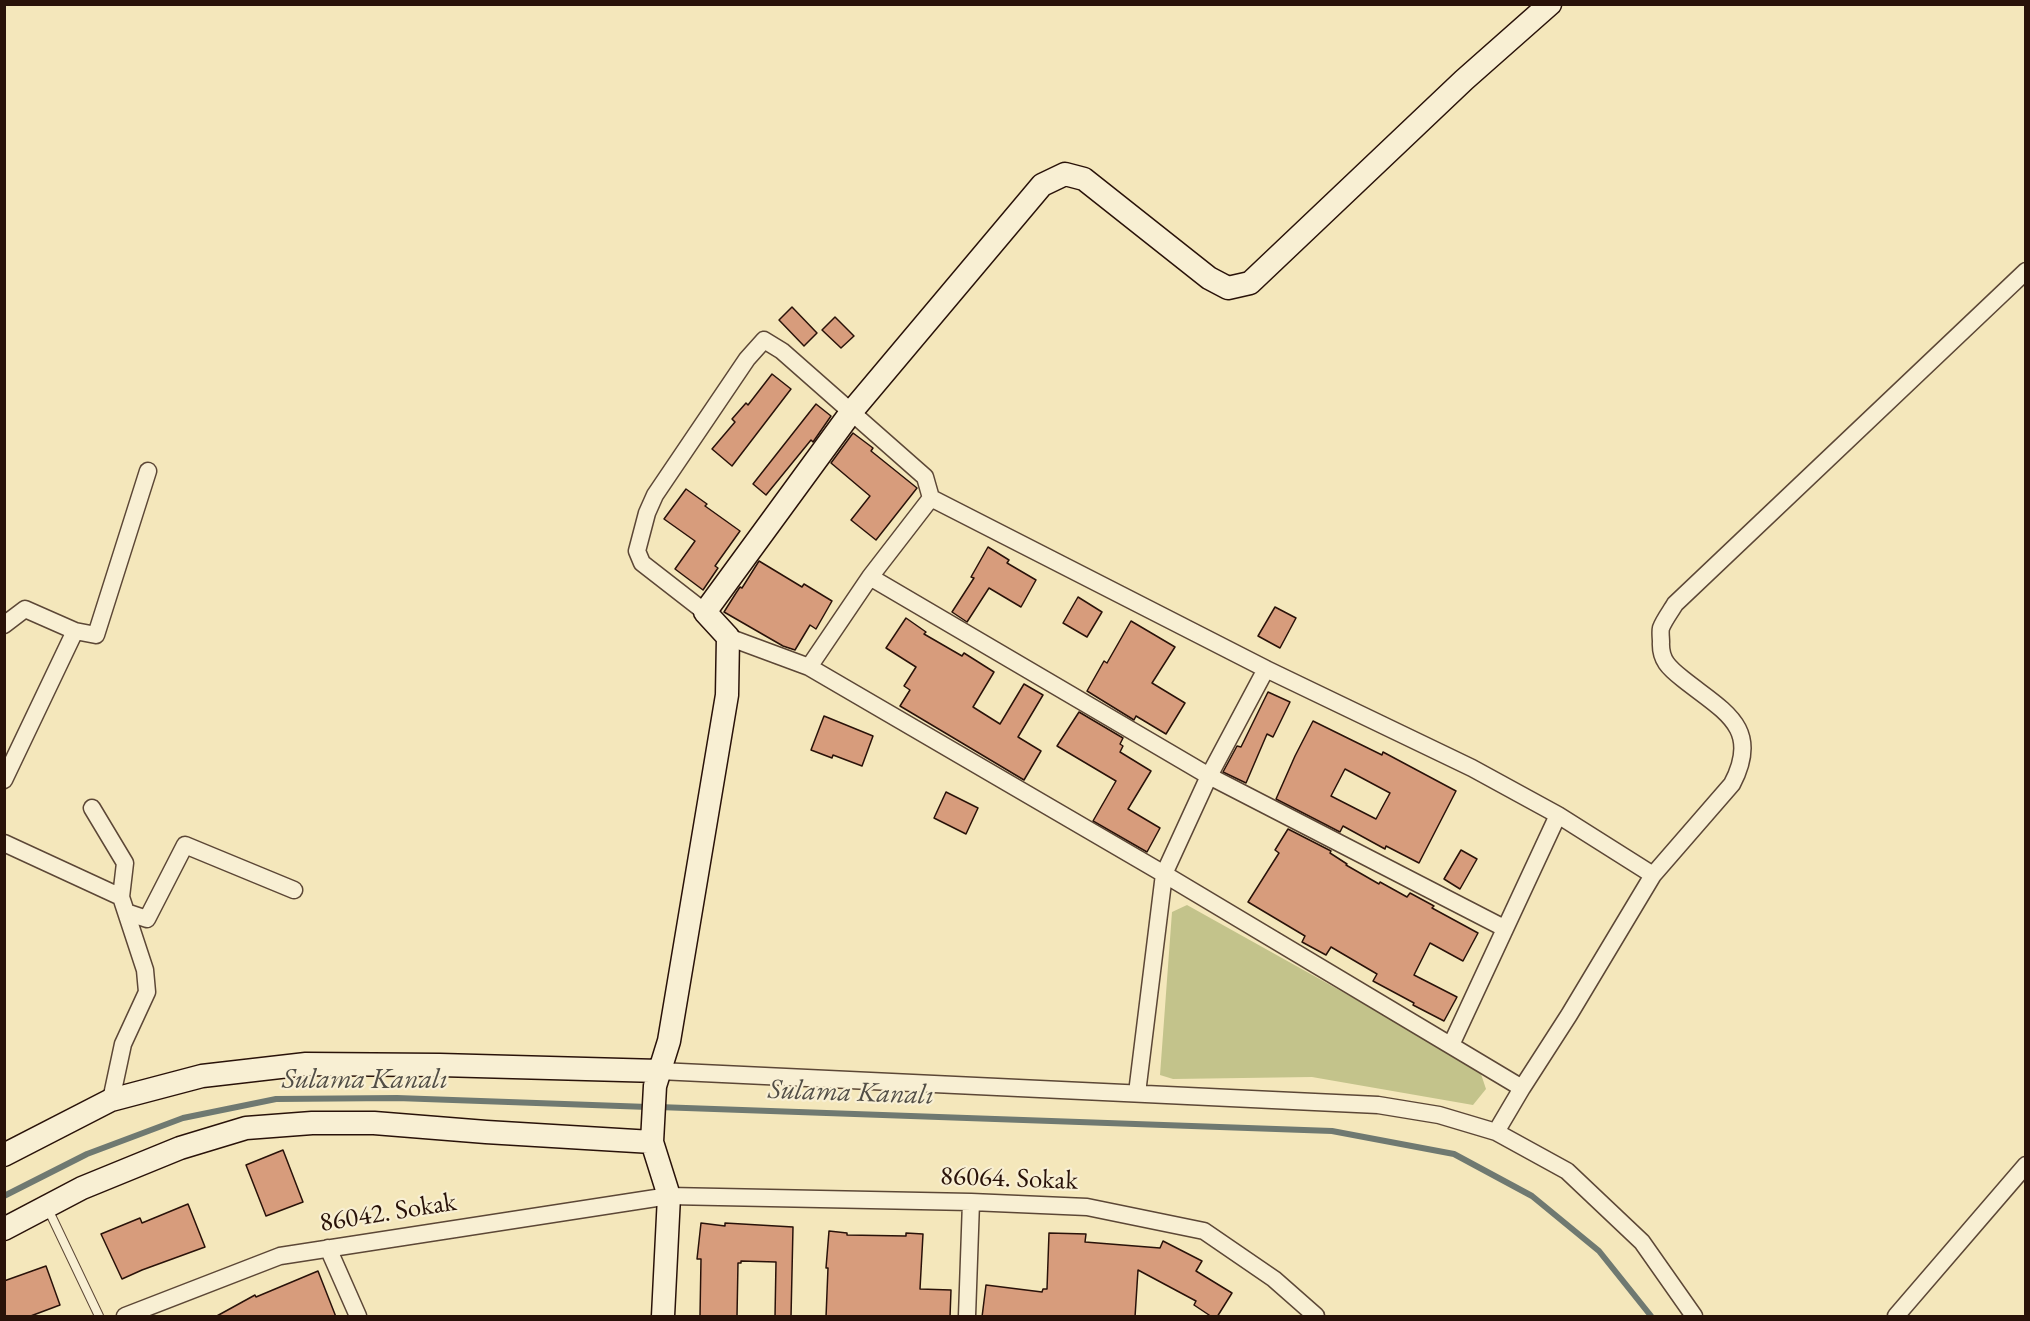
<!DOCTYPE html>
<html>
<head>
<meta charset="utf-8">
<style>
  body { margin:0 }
  #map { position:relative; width:2030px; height:1321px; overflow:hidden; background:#f4e7bb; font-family:"EB Garamond",serif }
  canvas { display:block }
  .frame { position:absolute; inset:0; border:6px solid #291209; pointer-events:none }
</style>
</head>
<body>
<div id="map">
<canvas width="2030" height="1321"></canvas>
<div class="frame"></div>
</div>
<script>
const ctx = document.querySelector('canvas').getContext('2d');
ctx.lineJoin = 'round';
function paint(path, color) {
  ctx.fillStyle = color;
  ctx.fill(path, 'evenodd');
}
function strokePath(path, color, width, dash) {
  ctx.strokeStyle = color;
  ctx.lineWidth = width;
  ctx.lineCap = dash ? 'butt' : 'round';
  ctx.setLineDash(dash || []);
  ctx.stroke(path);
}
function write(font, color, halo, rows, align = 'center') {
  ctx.font = font + ' "EB Garamond",serif';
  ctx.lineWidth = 4.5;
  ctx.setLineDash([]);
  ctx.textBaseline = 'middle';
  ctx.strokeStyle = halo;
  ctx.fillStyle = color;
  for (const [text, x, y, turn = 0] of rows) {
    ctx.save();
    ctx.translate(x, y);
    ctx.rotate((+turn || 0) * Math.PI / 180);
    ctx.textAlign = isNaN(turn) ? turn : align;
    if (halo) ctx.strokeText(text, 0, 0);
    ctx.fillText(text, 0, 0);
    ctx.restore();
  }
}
const green = new Path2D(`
  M1187,905l292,163 7,21 -13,16 -161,-28 -139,2 -13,-4 12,-163z`);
const stream = new Path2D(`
  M658,1107l674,24 122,23 78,42 67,55 52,65
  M4,1196l83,-42 96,-36 93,-19 121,-1 251,9`);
const building = new Path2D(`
  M792,307l25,26 -13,13 -25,-26z
  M835,317l19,19 -13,12 -19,-18z
  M772,374l19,15 -59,77 -20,-17 23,-27 -3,-3 14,-16 2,2z
  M816,404l15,12 -18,26 -2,-2 -45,55 -13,-11z
  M853,433l20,15 -2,3 46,37 -41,52 -25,-20 19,-24 -39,-33z
  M686,489l21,15 -2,2 35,25 -25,35 3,2 -15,22 -28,-21 20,-28 -31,-22z
  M988,547l21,13 -2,3 29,17 -15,27 -32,-19 -22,34 -15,-10 22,-34 -3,-1z
  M759,561l43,26 2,-3 28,17 -16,28 -6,-4 -15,25 -12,-4 -59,-34 12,-19 4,-6 2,1z
  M1078,597l24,15 -15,25 -24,-14z
  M1275,607l21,11 -16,30 -22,-12z
  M906,618l20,14 -2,2 38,22 2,-3 30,19 -21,35 27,17 24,-40 19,11 -25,42 23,14 -17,29 -124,-74 10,-16 -6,-4 12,-19 -30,-19z
  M1131,621l44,26 -23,36 33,20 -19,31 -30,-18 -2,4 -47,-29 17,-30 3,2z
  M1268,692l22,10 -17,35 -6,-3 -21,49 -23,-11 14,-26 4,1z
  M1079,712l44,26 -3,6 3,2 -3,6 31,19 -23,38 32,19 -13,24 -54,-31 23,-40 -59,-35z
  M824,716l49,20 -11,30 -29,-11 -1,3 -21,-8z
  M1313,721l69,34 1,-3 73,39 -37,72 -33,-17 -1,3 -42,-23 -3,6 -64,-33 19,-43zM1345,769l45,24 -14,26 -45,-23z
  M946,792l32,16 -12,26 -32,-16z
  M1288,829l43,22 -1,2 17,11 -1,1 33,19 1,-2 27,15 3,-4 24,13 -2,2 46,25 -15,28 -33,-18 -16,32 43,22 -13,24 -31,-16 1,-2 -41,-22 4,-7 -46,-27 -5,8 -24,-13 3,-6 -57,-34 31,-49 -4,-3z
  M1461,850l16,9 -17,30 -16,-10z
  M283,1150l20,52 -37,14 -20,-51z
  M188,1204l17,43 -63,23 -20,9 -21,-45 39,-16 2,5z
  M701,1223l24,3v-3l68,4 -2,90h-16l1,-55 -35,-1v2h-3l-1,53h-37l1,-57h-4z
  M829,1231l18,2v2l59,1v-3l17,1 -3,55 31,1 -1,27h-124l2,-49h-2z
  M1049,1233l37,1 -1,8 75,6 3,-7 39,20 -6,10 36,22 -15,24h-5l-18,-12 2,-4 -58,-31 -3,47h-153l4,-32 56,7 1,-3h4z
  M46,1266l14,39 -32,12h-24v-36z
  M318,1271l18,46h-121l40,-22 1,2z`);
const lane = new Path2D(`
  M48,1209l51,107`);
const street = new Path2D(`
  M870,577l339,199 295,152
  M705,612l-63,-49 -5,-12 10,-38 8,-18 92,-136 17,-19 18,11 143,126 6,21 335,171 206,99 86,47 95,60
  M4,625l21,-16 50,22
  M728,637l81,30 355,207 358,214
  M809,667l61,-90 61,-79
  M4,780l71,-149 21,4 52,-164
  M92,808l33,55 -4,34
  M4,843l117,54 24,73 2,22 -24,52 -12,56
  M126,912l21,7 38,-74 109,45
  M1451,1045l107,-230
  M659,1071l719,34 61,10 57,17 71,39 75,71 52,74
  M1137,1093l27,-219 45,-98 57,-107
  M1496,1132l26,-44 47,-73 84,-140 79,-91c30,-57 -9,-73 -49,-105 -14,-11 -23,-19 -22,-37 0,-4 -1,-10 0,-14 3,-8 10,-17 14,-24l351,-333
  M328,1248l30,68
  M125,1316l155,-60 389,-60 302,6 116,5 117,24 70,48 42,37
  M967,1316l4,-114
  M1896,1316l130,-151`);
const secondary = new Path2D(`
  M4,1155l107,-55 91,-24 104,-12 134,1 219,6
  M4,1229l78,-41 98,-40 66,-20 66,-5h62l112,9 166,10
  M663,1316l6,-120 -17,-54 3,-56 14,-45 58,-346 1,-58 -23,-25 147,-201 190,-226 23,-11 19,5 125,99 19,10 22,-5 214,-203 86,-76`);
const streetNames = [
  ["86064. Sokak",1009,1179,2],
  ["86042. Sokak",388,1213,-9]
];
const waterNames = [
  ["Sulama Kanalı",365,1080],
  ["Sulama Kanalı",851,1093,2]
];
paint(green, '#c3c38b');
strokePath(stream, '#6f7971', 6);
paint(building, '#d79c7c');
strokePath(building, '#291209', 1.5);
strokePath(lane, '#5c4736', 10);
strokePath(street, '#5c4736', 19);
strokePath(secondary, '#291209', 25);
strokePath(lane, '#f8efd3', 8);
strokePath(street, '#f8efd3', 16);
strokePath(secondary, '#f8efd3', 22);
write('27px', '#291209', '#f8efd3', streetNames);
write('italic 28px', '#524e46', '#f8efd3', waterNames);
</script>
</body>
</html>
